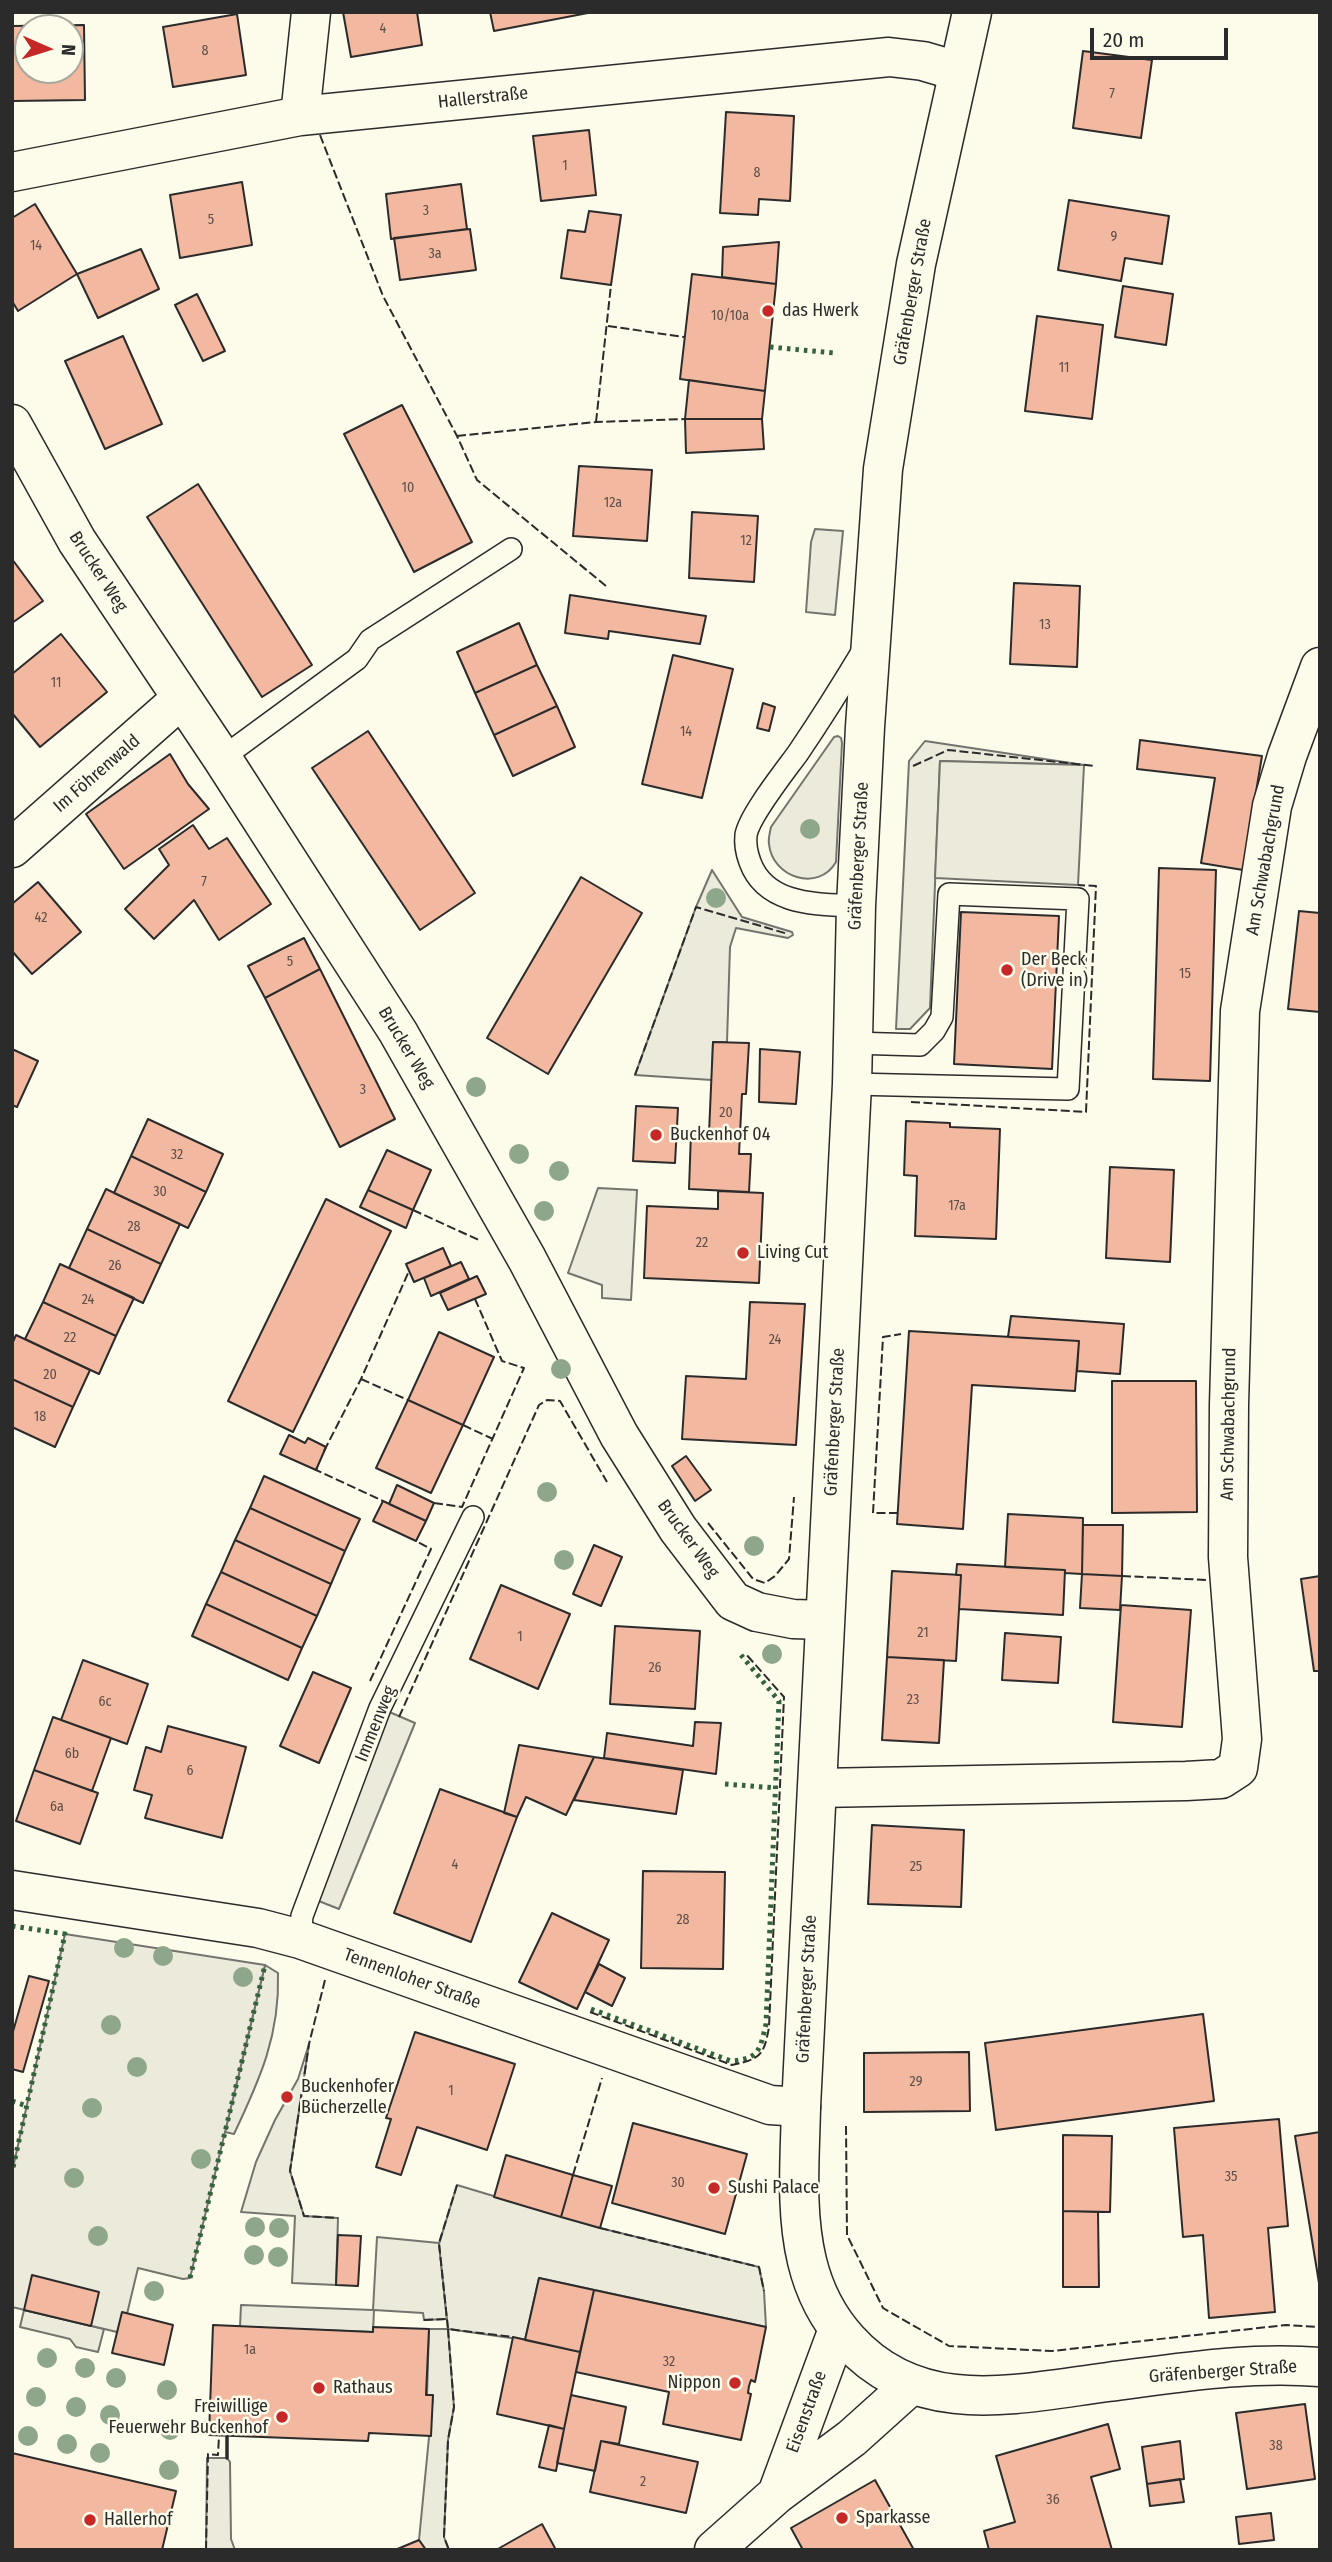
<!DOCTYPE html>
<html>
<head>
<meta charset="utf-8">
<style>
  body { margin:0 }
  #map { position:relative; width:1332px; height:2562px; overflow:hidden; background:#fdfbea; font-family:"Fira Sans Condensed",sans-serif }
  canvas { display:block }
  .frame { position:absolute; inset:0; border:14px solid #2b2b2b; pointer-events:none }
  .north { position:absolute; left:14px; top:14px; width:70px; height:70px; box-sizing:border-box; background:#fdfbea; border:2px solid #a9a89e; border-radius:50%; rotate:93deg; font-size:19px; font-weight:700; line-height:28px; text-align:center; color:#2b2b2b }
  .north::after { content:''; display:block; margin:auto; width:24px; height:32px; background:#c62828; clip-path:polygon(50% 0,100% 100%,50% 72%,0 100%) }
  .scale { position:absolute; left:1090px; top:28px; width:138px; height:32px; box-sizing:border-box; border:4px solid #2b2b2b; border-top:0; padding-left:9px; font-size:21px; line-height:24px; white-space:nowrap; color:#2b2b2b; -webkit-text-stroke:5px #fdfbea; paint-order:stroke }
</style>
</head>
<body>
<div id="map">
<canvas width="1332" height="2562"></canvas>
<div class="frame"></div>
<div class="north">N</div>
<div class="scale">20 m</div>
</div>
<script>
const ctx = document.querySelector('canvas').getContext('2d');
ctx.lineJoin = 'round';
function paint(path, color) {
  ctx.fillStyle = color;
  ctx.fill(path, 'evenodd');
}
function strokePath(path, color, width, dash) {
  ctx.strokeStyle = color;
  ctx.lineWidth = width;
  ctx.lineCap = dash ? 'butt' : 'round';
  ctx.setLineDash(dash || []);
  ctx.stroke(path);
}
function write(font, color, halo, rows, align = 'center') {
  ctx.font = font + ' "Fira Sans Condensed",sans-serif';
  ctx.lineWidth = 5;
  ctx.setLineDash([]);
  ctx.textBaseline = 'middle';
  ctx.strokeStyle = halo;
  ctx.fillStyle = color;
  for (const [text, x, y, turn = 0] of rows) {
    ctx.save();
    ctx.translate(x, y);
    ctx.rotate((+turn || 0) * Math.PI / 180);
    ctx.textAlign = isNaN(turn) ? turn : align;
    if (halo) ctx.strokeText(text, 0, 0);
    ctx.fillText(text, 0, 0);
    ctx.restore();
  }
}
const green = new Path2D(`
  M838,736l3,2 1,5 -6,119c-18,31 -64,15 -67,-18 -1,-5 1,-12 2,-17l63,-90z
  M925,741l159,24 -144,-4 -10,247 -20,21h-14l13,-268z
  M712,870l30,47 50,15 1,3 -5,3 -52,-10 -6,19 -3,95h-14l-1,38 -77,-5 61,-168z
  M265,1965l13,8c2,62 -18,106 -44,161l-9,-2z
  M309,2044l-19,127 14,45 34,2 -2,67 -44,-2 3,-67 -54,-4 15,-50 19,-42 23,-41z
  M377,2237l62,6 8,76 -23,1 -1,-7 -49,-3 -1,22 -133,-5 1,-22 132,5z
  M24,2310l80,19 -6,23 -22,-5 -6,-8 -50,-12z
  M429,2329h19l6,78 -6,33 -4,97 5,13h-23l-7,-10 14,-144 -6,-1z
  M207,2458h20l3,4 1,77 4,11h-29z`);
const parking = new Path2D(`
  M815,529l28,2 -8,84 -29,-3 5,-70z
  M940,761l144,4 -6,120 -143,-7z
  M598,1188l39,2 -6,110 -29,-2v-13l-34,-12z
  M387,1711l28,12 -76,186 -28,-11z
  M65,1934l200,31 -75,313 -7,1 -45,-11 -11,46 -10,18 -105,-25v-135z
  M457,2185l143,43 159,39 5,24 2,36 -227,-49 -14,62 -77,-11 -9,-85z`);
const building = new Path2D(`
  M343,12h74l5,33 -71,12z
  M490,12h103l-99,19z
  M237,14l9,61 -73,12 -10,-60z
  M84,25l1,75 -73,1v-75zM28,28h42v42h-42z
  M1083,51l69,9 -11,78 -68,-10z
  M726,112l68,4 -4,85 -31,-2 -1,16 -38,-2z
  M589,130l7,65 -55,6 -8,-65z
  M242,182l10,63 -72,13 -10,-63z
  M461,184l6,45 -76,10 -5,-45z
  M1069,200l100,16 -7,48 -37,-6 -4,23 -63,-11z
  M35,204l42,70 -59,37 -6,-10v-83z
  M589,211l32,4 -10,70 -50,-7 7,-48 17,2z
  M470,229l6,41 -76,10 -6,-42z
  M779,242l-3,42 -54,-7 1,-30z
  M141,249l18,40 -61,29 -21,-44z
  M692,274l84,10 -11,107 -85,-12z
  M1123,286l50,8 -7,51 -51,-8z
  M197,294l28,57 -22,10 -28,-56z
  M1037,316l66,9 -11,94 -67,-8z
  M123,336l39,88 -57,25 -40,-88z
  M689,380l76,11 -3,28h-77z
  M402,405l70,137 -58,30 -70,-138z
  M685,419h77l2,30 -78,4z
  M579,466l73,4 -5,71 -74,-5z
  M198,484l114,181 -50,32 -115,-180z
  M692,512l66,4 -4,66 -65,-4z
  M12,559l31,42 -31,22z
  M1014,583l66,3 -3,81 -67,-3z
  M570,595l136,21 -6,28 -91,-13 -1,8 -43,-6z
  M519,623l18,42 -62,28 -18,-41z
  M61,634l46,58 -67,55 -28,-34v-39z
  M673,655l60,14 -31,129 -60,-14z
  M537,665l20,41 -63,29 -19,-42z
  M763,703l12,4 -6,24 -12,-3z
  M557,706l18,41 -62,29 -19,-41z
  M368,731l107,162 -55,37 -108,-162z
  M1140,740l122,16 -19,114 -42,-7 14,-85 -78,-9z
  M170,754l18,30 21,25 -85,60 -38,-55z
  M193,825l16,24 18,-11 44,66 -52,36 -25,-40 -40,39 -29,-30 44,-44 -10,-16z
  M1159,868l57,2 -6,211 -57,-2z
  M581,877l61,36 -94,161 -61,-36z
  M38,882l43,50 -49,42 -20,-23v-47z
  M1299,911l21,2v99l-32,-3z
  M961,912l98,4 -7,153 -98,-5z
  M304,938l16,31 -55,29 -17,-32z
  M320,969l75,150 -55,28 -75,-149z
  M713,1042l36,1 -3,51h-4l-3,60h12l-2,38 -60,-3 2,-57 18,1z
  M12,1049l26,12 -21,46 -5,-2z
  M760,1049l40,3 -4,52 -37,-2z
  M636,1106l42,2 -3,55 -42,-2z
  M148,1119l75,35 -17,38 -75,-36z
  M906,1121l44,2v4l50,2 -4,110 -81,-3 2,-60 -13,-1z
  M387,1150l44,20 -18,40 -45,-20z
  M131,1156l75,36 -18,36 -74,-35z
  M1110,1167l64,3 -4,92 -64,-4z
  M106,1189l74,35 -19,40 -74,-35z
  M368,1190l45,20 -7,18 -46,-21z
  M718,1191l45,2 -4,90 -115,-5 3,-72 71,3z
  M326,1199l65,32 -98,201 -65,-31z
  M87,1229l74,35 -18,39 -74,-35z
  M443,1248l8,18 -37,16 -8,-18z
  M461,1262l8,17 -38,17 -7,-18z
  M60,1264l74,34 -18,38 -73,-34z
  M477,1276l9,18 -38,16 -8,-17z
  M43,1302l73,34 -17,38 -74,-35z
  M750,1302l55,2 -9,141 -114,-6 4,-63 60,3z
  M1011,1316l113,8 -4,50 -43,-3 2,-30 -71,-4z
  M909,1331l170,10 -4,50 -103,-6 -9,144 -66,-5z
  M439,1332l55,25 -31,68 -55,-25z
  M16,1335l74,35 -17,37 -61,-28v-35z
  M12,1379l61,28 -18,40 -43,-20z
  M1112,1381h84l1,131 -85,1z
  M408,1400l55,25 -32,68 -55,-25z
  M289,1435l16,8 3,-5 18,9 -10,23 -36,-16z
  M686,1456l25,34 -16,11 -23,-35z
  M264,1476l96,43 -15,32 -95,-43z
  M397,1485l37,18 -8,18 -37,-17z
  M383,1501l43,20 -10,20 -43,-20z
  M250,1508l95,43 -14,33 -96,-44z
  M1008,1514l75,4 -1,56 -17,-1v-3l-60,-3z
  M1083,1525h40l-1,51 -40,-2z
  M235,1540l96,44 -14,32 -96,-44z
  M594,1545l28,12 -21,49 -28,-12z
  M957,1564l108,6 -2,45 -104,-6 2,-34h-5z
  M892,1571l69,4 -5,86 -69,-4z
  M221,1572l96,44 -15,32 -96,-44z
  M1082,1574l40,2 -2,34 -40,-2z
  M1320,1576v95h-6l-13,-92z
  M501,1585l69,29 -32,75 -68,-30z
  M206,1604l96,44 -14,32 -96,-44z
  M1121,1605l70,5 -9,117 -69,-5z
  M615,1626l85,5 -5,78 -85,-5z
  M1005,1633l56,4 -3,46 -56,-3z
  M887,1657l57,3 -5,83 -57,-3z
  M83,1660l65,24 -21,60 -66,-24z
  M313,1672l38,16 -32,75 -39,-17z
  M53,1717l58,21 -19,53 -58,-21z
  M695,1722l26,1 -5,51 -112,-16 3,-25 86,13z
  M168,1726l78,21 -24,91 -77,-20 7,-23 -18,-5 12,-43 15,5z
  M519,1745l75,12 -28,58 -40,-18 -9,20 -13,-4z
  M594,1757l89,13 -7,44 -102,-14z
  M34,1770l64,23 -18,51 -64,-23z
  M440,1789l77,28 -46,125 -77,-29z
  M872,1825l92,5 -3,77 -93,-3z
  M643,1871l82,1 -2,97 -82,-1z
  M552,1913l57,27 -32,69 -58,-27z
  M599,1964l26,14 -13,28 -27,-14z
  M29,1976l20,5 -26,91 -11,-3v-34z
  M1203,2014l11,87 -218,29 -11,-87z
  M415,2032l100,32 -28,86 -70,-23 -16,48 -25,-8 15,-48 -5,-1z
  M969,2052l1,59 -106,1v-59z
  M1279,2119l9,107 -20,2 7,84 -66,6 -6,-83 -20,2 -9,-109z
  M633,2123l114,31 -22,80 -113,-31z
  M1320,2132v150l-1,1 -24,-147z
  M1063,2135l49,1 -2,76 -47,-1z
  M506,2155l67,20 -12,42 -67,-20z
  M573,2175l39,11 -12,42 -39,-11z
  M1063,2211l35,1 1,75h-36z
  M338,2235l23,1 -3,50 -22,-1z
  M32,2275l67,17 -8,34 -67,-16z
  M539,2278l55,12 -14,62 -55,-12z
  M594,2290l172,37 -11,55 -4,-2 -2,6 -1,7 3,1 -10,46 -78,-16 6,-32 -93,-20z
  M122,2312l51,13 -9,40 -52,-12z
  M213,2325l160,7v-5l56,2 -3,66h7l-2,41 -62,-3 -1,8 -159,-6z
  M513,2337l67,15 -16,77 -67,-15z
  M571,2395l55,12 -7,37 -18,-3 -6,30 -38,-8z
  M1305,2404l10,75 -68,10 -11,-76z
  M1108,2424l12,45 -29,8 21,73h-123l-5,-19 31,-9 -19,-66z
  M549,2425l15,4 -8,42 -17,-4z
  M601,2441l97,21 -12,51 -96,-21z
  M1180,2441l4,38 -37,5 -5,-37z
  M12,2453l164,38 -14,59h-150z
  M1180,2479l4,23 -34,4 -3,-22z
  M875,2480l39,70h-111l-12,-22z
  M1271,2513l3,27 -35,4 -3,-27z
  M542,2524l14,26h-60z
  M419,2540l7,10h-31z`);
const service = new Path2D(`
  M222,758l135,-99 13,-19 141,-91
  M856,906c-38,-2 -90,0 -106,-44 -3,-8 -5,-18 -4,-27 3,-19 39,-64 52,-82 23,-34 45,-69 66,-104
  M852,1084l216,5 10,-190 -129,-5 -7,123 -8,14 -14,14 -68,-2
  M300,1939l2,-23 78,-208 93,-191`);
const minor = new Path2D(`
  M300,116l11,-104
  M12,172l288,-56 589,-59 34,4 34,10
  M12,424l65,117 145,217 176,274 129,227 92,176 59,94 55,72 24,11 36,7 31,1
  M12,848l169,-149
  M818,1788l368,-7 35,-2 17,-11 4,-29 -14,-182 1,-152 11,-394 32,-205 15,-50 33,-89
  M12,1890l246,38 42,11 470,166 31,2
  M777,2494l61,-165
  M714,2550l63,-56 75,-56 59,-53`);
const secondary = new Path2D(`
  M972,12l-56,252 -33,205 -18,258 -9,179 -4,178 -51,1023c-1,51 -6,104 6,154 7,29 21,57 41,79 71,79 167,54 260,42 70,-9 141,-21 212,-15`);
const hedge = new Path2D(`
  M770,347l64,6
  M725,1784l51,4
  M12,1926l53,8 -53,238
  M591,2009l140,52c28,-2 29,-11 35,-37l13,-323 -38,-46
  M12,2101l15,5
  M190,2278l75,-313`);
const fence = new Path2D(`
  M320,135l63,161 74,140 20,44 129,106
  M608,326l76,11
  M596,422l15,-137
  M457,436l139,-14 89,-3
  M913,766l35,-16 147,16
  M635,1075l61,-168 92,27
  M911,1102l175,10 10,-226 -18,-1
  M413,1210l68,31
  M361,1379l47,21
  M463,1425l30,14
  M324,1451l37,-72 48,-108
  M317,1467l-1,3 67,31
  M434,1503l28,4 62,-139 -22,-7 -27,-62
  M898,1513h-25l10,-176 18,-3
  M708,1523l45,56 12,4 10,-7 14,-17 5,-62
  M1122,1576l85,4
  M370,1681l61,-132 -15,-8
  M399,1717l140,-312 8,-5 13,1 47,81
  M325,1980l-16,64 -19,127 14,45 34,2
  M590,2012l142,53c28,-6 32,-9 37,-38l15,-330 -39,-44
  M846,2126l1,109 36,73 66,38 103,5 234,-26 34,2
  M573,2175l29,-97
  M457,2185l-18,58 9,86 65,8
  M600,2228l159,39 5,24
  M424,2320l23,-1
  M448,2329l6,78 -6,33 -4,97 5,13
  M206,2550l2,-96 10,1 1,-19`);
const wall = new Path2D(`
  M227,2458v-22`);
const trees = [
  [810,829],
  [716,898],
  [476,1087],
  [519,1154],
  [559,1171],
  [544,1211],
  [561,1369],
  [547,1492],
  [754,1546],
  [564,1560],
  [772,1654],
  [124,1948],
  [163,1956],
  [243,1977],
  [111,2025],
  [137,2067],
  [92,2108],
  [201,2159],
  [74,2178],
  [255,2227],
  [279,2228],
  [98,2236],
  [254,2255],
  [278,2257],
  [154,2291],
  [47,2358],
  [85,2368],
  [116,2378],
  [167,2390],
  [36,2397],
  [76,2407],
  [110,2415],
  [170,2430],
  [28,2436],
  [67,2444],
  [100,2453],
  [169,2470]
];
const markers = [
  [768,311,7,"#c62828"],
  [1007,970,7,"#c62828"],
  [656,1135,7,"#c62828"],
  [743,1253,7,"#c62828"],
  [287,2097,7,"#c62828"],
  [714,2188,7,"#c62828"],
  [735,2383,7,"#c62828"],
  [319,2388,7,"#c62828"],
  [282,2417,7,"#c62828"],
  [842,2518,7,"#c62828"],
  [90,2520,7,"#c62828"]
];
const numberNames = [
  ["4",383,29],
  ["8",205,51],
  ["7",1112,94],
  ["1",565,166],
  ["8",757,173],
  ["3",426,211],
  ["5",211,220],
  ["9",1114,237],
  ["14",36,246],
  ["3a",435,254],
  ["10/10a",730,316],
  ["11",1064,368],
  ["10",408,488],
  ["12a",613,503],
  ["12",746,541],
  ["13",1045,625],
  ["11",56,683],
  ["14",686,732],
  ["7",204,882],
  ["42",41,918],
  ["5",290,962],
  ["15",1185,974],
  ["3",363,1090],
  ["20",726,1113],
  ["32",177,1155],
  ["30",160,1192],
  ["17a",957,1206],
  ["28",134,1227],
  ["22",702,1243],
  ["26",115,1266],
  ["24",88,1300],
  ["22",70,1338],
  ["24",775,1340],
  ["20",50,1375],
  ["18",40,1417],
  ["21",923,1633],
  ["1",520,1637],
  ["26",655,1668],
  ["23",913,1700],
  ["6c",105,1702],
  ["6b",72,1754],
  ["6",190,1771],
  ["6a",57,1807],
  ["4",455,1865],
  ["25",916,1867],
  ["28",683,1920],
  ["29",916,2082],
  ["1",451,2091],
  ["35",1231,2177],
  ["30",678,2183],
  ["1a",250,2350],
  ["32",669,2362],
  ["38",1276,2446],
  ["2",643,2482],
  ["36",1053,2500]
];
const streetNames = [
  ["Hallerstraße",483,98,-6],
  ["Gräfenberger Straße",913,292,-80],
  ["Brucker Weg",98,572,57],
  ["Im Föhrenwald",97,774,-41],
  ["Gräfenberger Straße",859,856,-87],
  ["Am Schwabachgrund",1266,860,-80],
  ["Brucker Weg",406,1048,59],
  ["Gräfenberger Straße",835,1422,-87],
  ["Am Schwabachgrund",1229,1424,-89],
  ["Brucker Weg",688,1539,54],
  ["Immenweg",376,1724,-68],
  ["Tennenloher Straße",412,1979,20],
  ["Gräfenberger Straße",807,1989,-87],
  ["Gräfenberger Straße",1223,2372,-4],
  ["Eisenstraße",807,2412,-70]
];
const poiNames = [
  ["das Hwerk",782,311],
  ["Der Beck",1021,960],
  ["(Drive in)",1021,981],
  ["Buckenhof 04",670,1135],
  ["Living Cut",757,1253],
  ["Buckenhofer",301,2087],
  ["Bücherzelle",301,2108],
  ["Sushi Palace",728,2188],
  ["Nippon",721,2383,"right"],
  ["Rathaus",333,2388],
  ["Freiwillige",268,2407,"right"],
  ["Feuerwehr Buckenhof",268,2428,"right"],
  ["Sparkasse",856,2518],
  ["Hallerhof",104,2520]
];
paint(green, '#ecebdb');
strokePath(green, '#74746e', 2);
paint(parking, '#eceadb');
strokePath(parking, '#74746e', 2);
paint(building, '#f2b8a0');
strokePath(building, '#2b2b2b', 2);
strokePath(service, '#2b2b2b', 24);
strokePath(minor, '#2b2b2b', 41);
strokePath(secondary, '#2b2b2b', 41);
strokePath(service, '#fdfbea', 21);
strokePath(minor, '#fdfbea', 38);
strokePath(secondary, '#fdfbea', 38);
strokePath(hedge, '#34623c', 5, [3.5, 5]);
strokePath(fence, '#2b2b2b', 2, [9, 3.5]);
strokePath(wall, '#2b2b2b', 3.5);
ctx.fillStyle = '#8ea78a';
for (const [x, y] of trees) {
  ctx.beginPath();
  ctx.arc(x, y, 10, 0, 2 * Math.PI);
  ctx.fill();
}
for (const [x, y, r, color] of markers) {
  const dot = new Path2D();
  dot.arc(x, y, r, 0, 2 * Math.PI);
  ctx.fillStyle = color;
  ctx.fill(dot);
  strokePath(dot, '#fdfbea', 2.5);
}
write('14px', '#5d4e48', null, numberNames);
write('18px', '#2b2b2b', '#fdfbea', streetNames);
write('18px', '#2b2b2b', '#fdfbea', poiNames, 'left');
</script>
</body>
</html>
